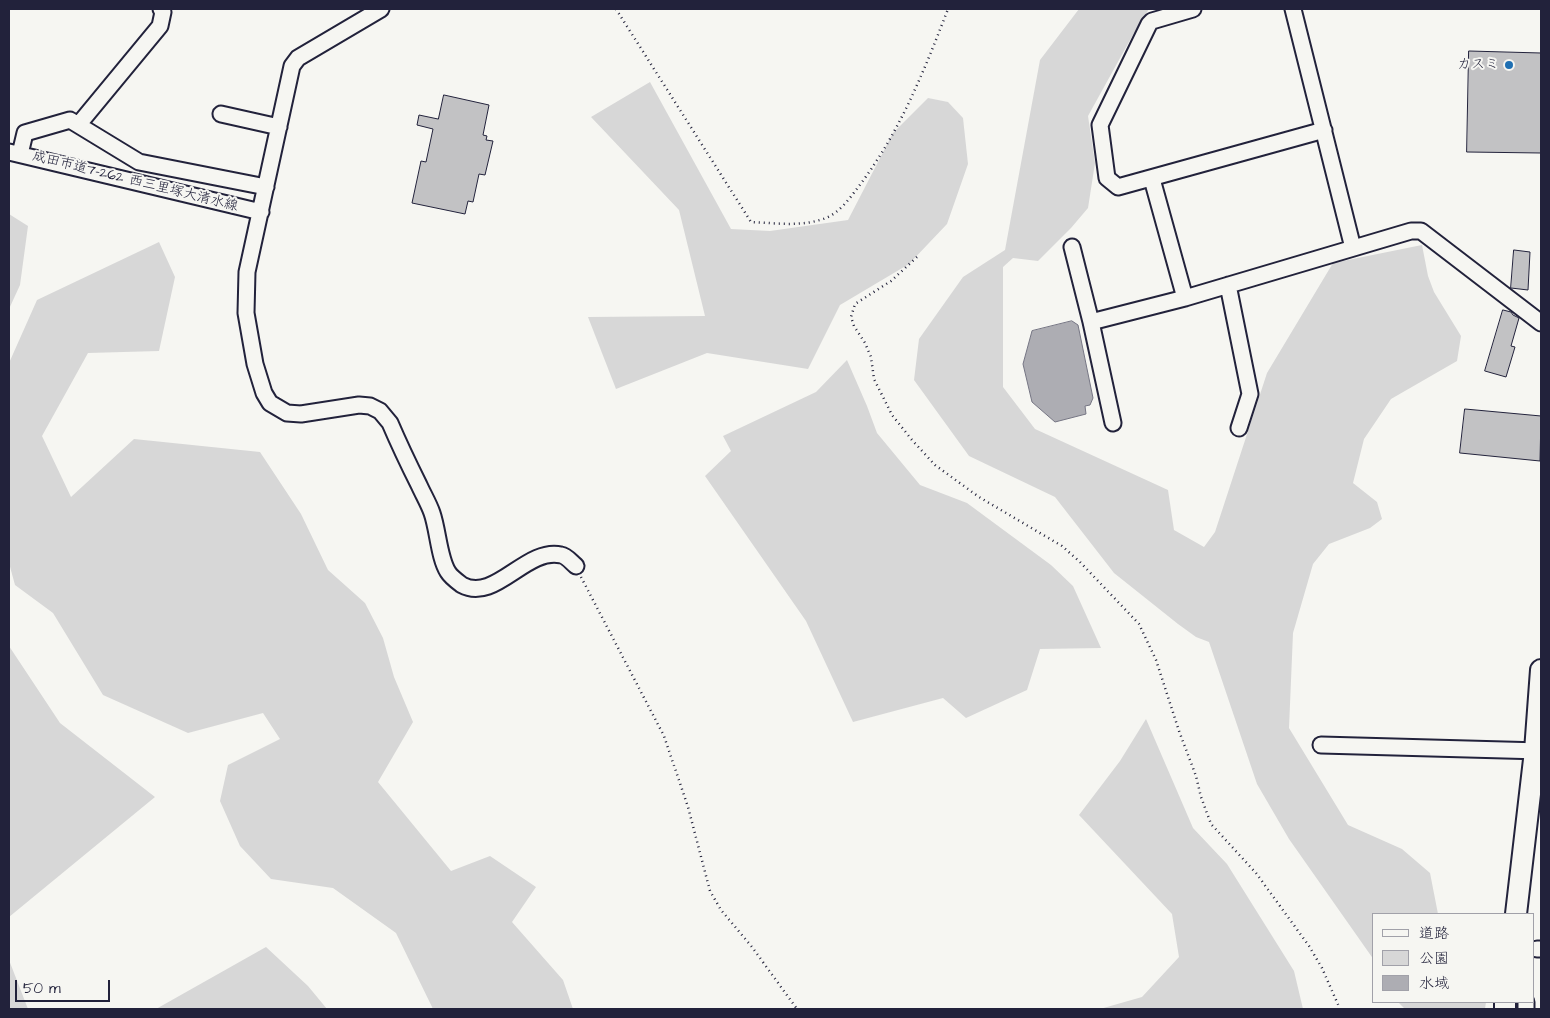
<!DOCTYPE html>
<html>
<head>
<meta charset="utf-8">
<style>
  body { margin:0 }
  #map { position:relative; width:1550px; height:1018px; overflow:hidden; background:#f6f6f2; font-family:"Architects Daughter","Klee One",sans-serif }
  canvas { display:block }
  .frame { position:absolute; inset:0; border:10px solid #22223b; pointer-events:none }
  .legend { position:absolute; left:1372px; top:913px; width:162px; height:90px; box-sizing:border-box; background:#f6f6f2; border:1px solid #a1a1a9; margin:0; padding:6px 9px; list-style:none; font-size:15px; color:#22223b }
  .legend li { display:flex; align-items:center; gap:10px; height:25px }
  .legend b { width:25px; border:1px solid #a1a1a9 }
  .scale { position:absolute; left:15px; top:980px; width:95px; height:22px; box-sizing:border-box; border:2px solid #22223b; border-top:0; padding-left:6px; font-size:15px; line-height:18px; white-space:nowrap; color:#22223b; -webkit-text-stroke:4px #f6f6f2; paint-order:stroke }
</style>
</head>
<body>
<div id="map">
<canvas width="1550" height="1018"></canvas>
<div class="frame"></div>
<ul class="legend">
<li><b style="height:6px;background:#f6f6f2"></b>道路</li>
<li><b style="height:14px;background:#d7d7d7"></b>公園</li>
<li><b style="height:14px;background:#adadb3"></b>水域</li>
</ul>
<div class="scale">50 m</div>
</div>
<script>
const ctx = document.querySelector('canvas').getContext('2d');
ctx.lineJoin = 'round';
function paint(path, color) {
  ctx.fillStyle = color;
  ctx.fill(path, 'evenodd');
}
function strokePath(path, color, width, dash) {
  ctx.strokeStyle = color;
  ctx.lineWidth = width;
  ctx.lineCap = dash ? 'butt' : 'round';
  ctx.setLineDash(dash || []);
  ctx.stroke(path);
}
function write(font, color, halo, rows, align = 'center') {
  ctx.font = font + ' "Architects Daughter","Klee One",sans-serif';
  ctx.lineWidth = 4;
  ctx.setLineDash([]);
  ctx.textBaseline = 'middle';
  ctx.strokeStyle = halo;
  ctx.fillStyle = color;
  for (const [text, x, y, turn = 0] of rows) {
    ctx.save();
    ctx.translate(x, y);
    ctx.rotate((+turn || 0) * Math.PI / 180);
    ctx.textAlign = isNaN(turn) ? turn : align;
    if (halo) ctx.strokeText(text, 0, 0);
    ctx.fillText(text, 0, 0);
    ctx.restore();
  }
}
const green = new Path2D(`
  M1079,9h70l-14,22 -47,85 7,47 -7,45 -17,20 -33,33 -25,-3 -10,9v120l32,42 133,61 6,40 30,17 11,-15 52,-159 66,-110 89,-18 6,31 6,16 27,44 -4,25 -66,38 -27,40 -11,44 24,19 5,17 -12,9 -41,16 -16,20 -20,69 -4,95 59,97 54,24 28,24 8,41h-64v46l-85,-121 -32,-55 -48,-142 -13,-5 -18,-13 -64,-51 -59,-76 -86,-41 -55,-76 5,-41 44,-62 42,-27 35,-190z
  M650,82l81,147 39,2 78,-11 45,-87 35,-35 20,4 15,16 5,46 -21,60 -38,40 -69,41 -32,64 -101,-16 -91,36 -28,-72 117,-1 -26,-106 -88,-93z
  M9,214l19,12 -8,59 -11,24z
  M159,242l16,35 -16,74 -71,2 -46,83 29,61 63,-58 126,13 41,62 27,56 37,33 18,35 11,39 19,45 -35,60 73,89 39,-15 46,31 -24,35 51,58 10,29h-140l-37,-76 -63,-45 -62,-9 -31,-33 -20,-45 8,-36 52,-26 -17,-26 -75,20 -85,-38 -50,-82 -38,-28 -6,-22v-200l28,-63z
  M847,360l20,46 10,27 43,52 47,18 84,62 22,21 28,62 -61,1 -13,41 -61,28 -23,-20 -90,24 -47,-101 -101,-145 26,-25 -8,-15 93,-44z
  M9,646l51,77 95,74 -146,120z
  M1146,719l47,109 34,36 67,107 9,38h-203l42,-12 37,-40 -7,-43 -93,-99 41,-54z
  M266,947l42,39 19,23h-171z
  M9,960l19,49h-19z
  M1398,1002h88l-1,7h-80z`);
const water = new Path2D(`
  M1072,321l6,4 15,73 -3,7 -5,1 1,8 -31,8 -23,-20 -9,-38 9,-33z`);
const building = new Path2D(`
  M1469,51l72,2v100l-74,-1z
  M444,95l45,10 -6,30 4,1 -1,4 7,1 -8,34 -6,-1 -6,28 -5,-1 -3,13 -53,-11 9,-42 5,1 7,-33 -16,-4 2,-10 19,4z
  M1514,250l16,2 -2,38 -17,-2z
  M1503,310l8,2 2,3 6,3 -8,28 4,1 -9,30 -21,-6z
  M1465,409l76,7 -1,45 -80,-8z`);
const path = new Path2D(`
  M616,9l135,213c24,1 49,5 72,-3 16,-5 26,-20 36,-33 41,-54 65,-115 89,-177
  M917,257l-26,24 -36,23 -4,13 3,9 11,17 6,14 3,22 18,36 20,25 23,25 44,32 83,49 18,16 59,62 17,36 23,71 17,45 5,21 10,27 45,49 53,73 13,22 18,41
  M581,577l83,159 24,71 22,84 11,19 31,37 45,62`);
const minor = new Path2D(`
  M381,9l-83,49 -6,8 -45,206 -1,41 9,51 9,29 6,10 17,10 14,1 58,-9 11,1 10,5 10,12c9,21 19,42 29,62 4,9 10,19 13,28 6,17 7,45 16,59 3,5 10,10 14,13 33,18 64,-38 99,-30 6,1 10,7 15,11
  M1193,9l-41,12 -3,3 -49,101 7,53 11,9 206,-57
  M1293,9l60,239
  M221,114l58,13
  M79,124l81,-98 3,-14 -2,-3
  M9,152l252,60
  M20,154l5,-21 45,-13 69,42 127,25
  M1152,179l33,119
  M1072,247l19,75 22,101
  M1228,285l22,109 -11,34
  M1091,322l94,-24 226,-67h10l120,92
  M1321,745l220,6
  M1537,949h4
  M1526,1009v-7`);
const major = new Path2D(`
  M1516,914l19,-163 6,-81
  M1505,1009v-7`);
const markers = [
  [1509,65,5,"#1f6fb2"]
];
const poiNames = [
  ["カスミ",1499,65]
];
const streetNames = [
  ["成田市道7-262 西三里塚大清水線",135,182,14]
];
paint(green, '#d7d7d7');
paint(water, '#adadb3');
strokePath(water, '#757583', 1);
paint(building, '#c2c2c4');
strokePath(building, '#22223b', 1);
strokePath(minor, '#22223b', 19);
strokePath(major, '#22223b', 24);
strokePath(path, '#22223b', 2.5, [1, 4]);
strokePath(minor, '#f6f6f2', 15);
strokePath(major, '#f6f6f2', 20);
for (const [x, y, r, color] of markers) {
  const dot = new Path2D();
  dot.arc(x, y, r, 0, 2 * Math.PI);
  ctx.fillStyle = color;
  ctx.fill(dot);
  strokePath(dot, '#f6f6f2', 2);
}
write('14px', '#22223b', '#f6f6f2', poiNames, 'right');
write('14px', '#22223b', '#f6f6f2', streetNames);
</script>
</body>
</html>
